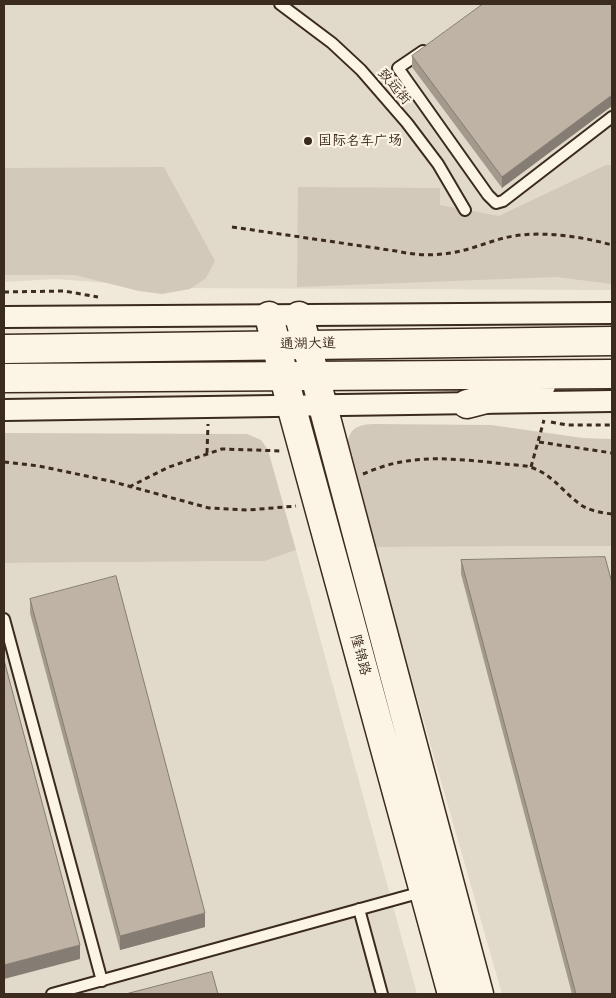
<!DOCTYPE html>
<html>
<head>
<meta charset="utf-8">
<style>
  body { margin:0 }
  #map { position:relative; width:616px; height:998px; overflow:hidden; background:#f0e9d9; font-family:"Shantell Sans",sans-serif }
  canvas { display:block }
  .frame { position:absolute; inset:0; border:5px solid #3b2a1e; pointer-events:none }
</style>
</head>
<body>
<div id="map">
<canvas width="616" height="998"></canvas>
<div class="frame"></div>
</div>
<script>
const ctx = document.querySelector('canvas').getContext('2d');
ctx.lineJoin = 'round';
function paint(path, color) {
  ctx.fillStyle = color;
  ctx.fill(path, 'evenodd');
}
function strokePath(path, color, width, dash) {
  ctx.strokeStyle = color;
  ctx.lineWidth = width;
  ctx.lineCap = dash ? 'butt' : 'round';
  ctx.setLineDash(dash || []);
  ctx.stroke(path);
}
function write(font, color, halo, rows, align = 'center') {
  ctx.font = font + ' "Shantell Sans","LXGW WenKai TC",sans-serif';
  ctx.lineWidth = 4.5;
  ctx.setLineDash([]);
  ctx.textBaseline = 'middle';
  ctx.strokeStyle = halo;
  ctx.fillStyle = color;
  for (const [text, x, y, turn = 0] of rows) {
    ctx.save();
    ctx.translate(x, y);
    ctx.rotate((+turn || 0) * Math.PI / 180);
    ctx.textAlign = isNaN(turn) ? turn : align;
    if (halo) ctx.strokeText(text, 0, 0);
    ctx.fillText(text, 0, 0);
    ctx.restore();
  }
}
const built = new Path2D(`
  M4,4h608v286l-440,-2 -116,-9 -52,3z
  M612,546v448h-110l-128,-447z
  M296,550l121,444h-413v-431l261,-2z`);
const green = new Path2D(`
  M606,165h6v119l-56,-7 -259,10 1,-100 142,1v17l59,11z
  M164,167l51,94 -9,17 -16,11 -28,5 -23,-3 -64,-16h-71v-107z
  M373,424l118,1 92,13 29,1v107l-238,1 -28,-98c3,-19 8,-24 27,-25z
  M4,433l243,1 14,6 7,10 28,100 -31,11 -261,2z`);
const path = new Path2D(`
  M232,227l164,24c22,5 43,5 65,0 20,-5 39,-14 60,-16 30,-3 62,2 91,10
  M4,292l60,-1 34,6
  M551,422l16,3h45
  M539,442l73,11
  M207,453l1,-29
  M4,462l35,4 71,15 99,27 40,2 47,-4
  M531,467l13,-47
  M363,474c14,-6 29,-11 44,-13 36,-6 83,2 119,5 26,6 35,25 55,39 9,6 22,8 31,9
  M129,487l40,-20 53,-18 61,2`);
const service = new Path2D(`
  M280,4l52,39 29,27 46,53 31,41 27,46
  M423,51l-25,17 90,127 8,8 7,-2 109,-84
  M4,619l98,362
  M359,909l23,85
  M52,994l370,-102`);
const minor = new Path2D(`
  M4,317l608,-4
  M4,410l608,-9`);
const secondary = new Path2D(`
  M269,316l22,89 161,589
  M299,316l180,678`);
const primary = new Path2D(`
  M4,349l608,-8
  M4,378l608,-4
  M467,404l74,-19`);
const wall = new Path2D(`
  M612,4l-110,184 -90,-121v-11z
  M461,560l151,434h-40l-111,-420z
  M30,599l175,328 -85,23 -90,-337z`);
const shadedWall = new Path2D(`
  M612,95v11l-110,82v-11z
  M205,913v14l-85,23v-14z
  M80,945v14l-76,20v-14z`);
const building = new Path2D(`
  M483,4h129v91l-110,82 -90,-121z
  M605,557l7,26v411h-36l-115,-434z
  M116,576l89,337 -85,23 -90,-337z
  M4,660l76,285 -76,20z
  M212,972l6,22h-92z`);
const markers = [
  [308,141,5,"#3b2a1e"]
];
const streetNames = [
  ["致远街",394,87,49],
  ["通湖大道",308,344,-1],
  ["隆锦路",360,655,75]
];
const poiNames = [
  ["国际名车广场",318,141]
];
paint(built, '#e1d9c9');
paint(green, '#d2c9ba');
strokePath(service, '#3b2a1e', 14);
strokePath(minor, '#3b2a1e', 24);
strokePath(secondary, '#3b2a1e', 31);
strokePath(primary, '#3b2a1e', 31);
strokePath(path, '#3b2a1e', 3, [5, 4]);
strokePath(service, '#fcf5e5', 10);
strokePath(minor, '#fcf5e5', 20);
strokePath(secondary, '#fcf5e5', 28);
strokePath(primary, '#fcf5e5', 28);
paint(wall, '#a39a8d');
paint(shadedWall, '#857d73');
paint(building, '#beb3a4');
strokePath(building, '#857d73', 1);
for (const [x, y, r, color] of markers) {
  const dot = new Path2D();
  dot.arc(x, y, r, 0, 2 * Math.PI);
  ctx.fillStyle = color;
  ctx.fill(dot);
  strokePath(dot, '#fcf5e5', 2);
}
write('14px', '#3b2a1e', '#fcf5e5', streetNames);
write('14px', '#3b2a1e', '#fcf5e5', poiNames, 'left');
</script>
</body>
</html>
